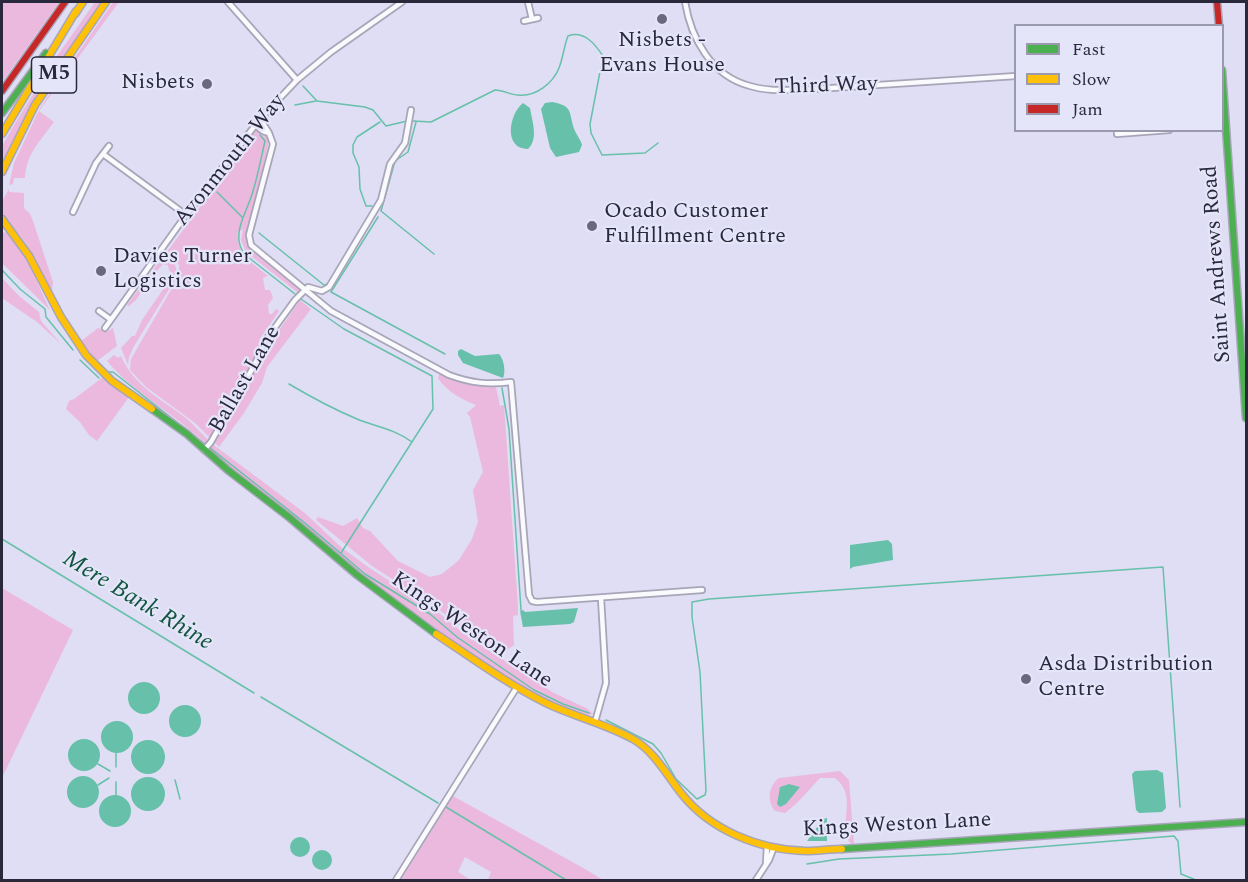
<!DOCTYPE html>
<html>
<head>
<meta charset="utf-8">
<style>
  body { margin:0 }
  #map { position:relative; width:1248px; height:882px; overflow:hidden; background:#dfdef4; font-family:Spectral,serif }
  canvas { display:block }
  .frame { position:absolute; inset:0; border:3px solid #2a283b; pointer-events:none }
  .legend { position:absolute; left:1014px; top:24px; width:210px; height:108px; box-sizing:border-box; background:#e5e5f9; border:2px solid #9a99ad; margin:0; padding:8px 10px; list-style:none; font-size:18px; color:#2a283b }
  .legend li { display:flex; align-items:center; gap:12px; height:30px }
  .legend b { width:30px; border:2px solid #9a99ad }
</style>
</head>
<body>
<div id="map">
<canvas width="1248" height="882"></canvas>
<div class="frame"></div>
<ul class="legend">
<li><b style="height:8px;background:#4caf50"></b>Fast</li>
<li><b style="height:8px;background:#ffc107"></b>Slow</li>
<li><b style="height:8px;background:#c62828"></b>Jam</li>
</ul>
</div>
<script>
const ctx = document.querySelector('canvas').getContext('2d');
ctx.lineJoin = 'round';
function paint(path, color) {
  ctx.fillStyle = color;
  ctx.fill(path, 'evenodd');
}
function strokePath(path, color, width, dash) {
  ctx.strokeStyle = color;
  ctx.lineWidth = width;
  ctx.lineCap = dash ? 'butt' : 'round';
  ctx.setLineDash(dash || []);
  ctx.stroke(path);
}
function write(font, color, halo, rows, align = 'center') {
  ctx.font = font + ' Spectral,serif';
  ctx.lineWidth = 4.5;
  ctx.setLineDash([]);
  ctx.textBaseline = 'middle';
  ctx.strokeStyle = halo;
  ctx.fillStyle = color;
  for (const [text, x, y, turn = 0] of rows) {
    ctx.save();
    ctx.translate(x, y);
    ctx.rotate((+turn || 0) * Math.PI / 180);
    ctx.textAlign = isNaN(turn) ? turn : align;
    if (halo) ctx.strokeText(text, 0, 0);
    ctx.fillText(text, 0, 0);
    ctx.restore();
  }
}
const green = new Path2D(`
  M2,2h57l-57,80z
  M95,2h7l-66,94 -34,67v-17l12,-21 41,-66z
  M113,2h6l-80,109 15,11c-13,18 -28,32 -29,56h-11l-1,6 -4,1 5,-22 26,-55z
  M256,131l10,3 3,6 -10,47 -13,48 1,10 4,5 51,41 -6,5 1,-4 -51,-40 -5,-12 2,-11 -5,3c-2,23 14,30 30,44l-5,2 2,12h5l3,8 -5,7 1,9h3l4,-5 3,2 -20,29 12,2 29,-42 11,9 -44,58 -5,16 -18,30 -25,34 -24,-24 -49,-36 -16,-17 1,-11 48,-83v-11l-12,-13z
  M9,189v3l15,1v15l6,6 3,7 20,61 -1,9 -3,-1 -11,-26 -13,-22 -23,-29v-12z
  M6,232c21,21 31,51 44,78l-48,-47v-30z
  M165,254c8,6 14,14 11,24l-42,68 -5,11 -1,8 -7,-17 11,-12h3l7,-16 31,-45 -4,-5 -1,-5 -5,-1 -13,15 -14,21 -7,6 -2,-1z
  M2,278l17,18 20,16 2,9 20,23 -24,-22 -35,-24z
  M98,328l9,4 6,-4 4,18 -20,15 -17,-19z
  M114,355l4,3 3,-2c13,30 40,43 65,62 8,7 16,16 24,24l-3,3c-31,-31 -72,-50 -100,-84z
  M440,372c18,9 35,15 56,15l4,19 4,-1 14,202v8l-5,1 1,29 -7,5 -38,-17 -32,-25 -65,-42 -56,-46 2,-3 25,9 14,-8 6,10 7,3 28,30 32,16 12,-3 17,-14 13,-21 6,-17 -5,-32 10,-18 -13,-55 -3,-4 9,-8c-15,-6 -29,-13 -38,-27z
  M103,377l26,20 -32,44 -8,-6 -9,-13 -14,-13 3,-8 5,-2z
  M211,443l95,71 36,34 29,21 63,40 33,27 85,56 36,17 5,5c-41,18 -342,-226 -386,-265z
  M2,588l71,42 -71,148z
  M840,771l9,9 5,65h-2c-17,-17 8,-48 -17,-67h-15l-23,25 -12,10 -10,-2c-8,-9 -7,-25 4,-33z
  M453,796l132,73 18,11h-115l3,-8 -26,-15 -7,15 13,8h-70z`);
const water = new Path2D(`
  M552,102c23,4 16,12 23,29 2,5 6,9 7,14l-3,7 -23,5 -6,-9 -9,-39 4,-6z
  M523,103l7,5c2,13 9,31 -2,41 -25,0 -19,-35 -5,-46z
  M461,349l14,7 24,-2c5,5 7,18 4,24l-40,-15 -5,-8v-4z
  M888,540l4,4 1,16 -40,7 -3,2v-24z
  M578,608l-4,14 -4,2 -47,3 -3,-16 3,-1 2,2z
  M128 698a16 16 0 1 1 32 0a16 16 0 1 1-32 0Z
  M169 721a16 16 0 1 1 32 0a16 16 0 1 1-32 0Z
  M101 737a16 16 0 1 1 32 0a16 16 0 1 1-32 0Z
  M68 755a16 16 0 1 1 32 0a16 16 0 1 1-32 0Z
  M131 757a17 17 0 1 1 34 0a17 17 0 1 1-34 0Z
  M1157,770l6,3 3,35 -4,4 -23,1 -3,-3 -4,-36 3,-3z
  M67 792a16 16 0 1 1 32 0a16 16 0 1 1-32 0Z
  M131 794a17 17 0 1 1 34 0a17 17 0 1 1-34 0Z
  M789,784l11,3 -14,17 -6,3 -3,-3 3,-17z
  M99 811a16 16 0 1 1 32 0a16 16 0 1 1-32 0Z
  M827,818v23h-20l16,-22z
  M290 847a10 10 0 1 1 20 0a10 10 0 1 1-20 0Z
  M312 860a10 10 0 1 1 20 0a10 10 0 1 1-20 0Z`);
const stream = new Path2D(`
  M303,86l14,15 48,6 8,3 13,16 21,-5
  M295,105l21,-4
  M413,121l18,1 64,-32c9,0 15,5 23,5 18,2 35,-12 41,-27 4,-10 5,-22 9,-32 16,-6 27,8 35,20l-13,68 1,9 11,22 43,-2 13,-10
  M416,122l-8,30 -13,9 -14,50 53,43
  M260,135l5,6c-4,17 -7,34 -12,50 -4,16 -16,33 -14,50 1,6 4,12 9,16l47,37
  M217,192l25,25
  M372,206h-6l-6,-17 -1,-22 -6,-14v-8l4,-8 23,-15
  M378,217l-47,75 114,62
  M259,233l65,52 4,-1
  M352,244l15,-25
  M2,270l18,19 25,20 1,8 27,33
  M301,299l43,30 88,47 1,33 -92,144
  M80,360l19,18
  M109,372h4l93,73
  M289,384c22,13 44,25 68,35 19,8 38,10 55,23
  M502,388l7,41 12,181
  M209,447l96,76 60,51 65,40 27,23 77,53 29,14 26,9
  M2,539l252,154
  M261,697l177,106
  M606,720l47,24 8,9 15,26 21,20 8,-4 1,-4 -6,-119 -8,-55v-15l17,-3 454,-32 17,240
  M116,753v14
  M98,764l12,7
  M175,780l5,19
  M98,785l11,-7
  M116,795v-13
  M446,807l120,73
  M807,864l32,-5 112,-5 223,-18 4,5 3,33 15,6`);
const street = new Path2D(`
  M228,2l69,78
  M528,2l4,17
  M685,2c6,36 26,74 65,84 16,5 34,4 51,4l215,-14
  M524,21l14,-3
  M255,125l8,6 6,2 -9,-14
  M1117,130v4l52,-4
  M269,133l4,11 -24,91 2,10 80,66 118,64c22,8 39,10 62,7l18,213 3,6 5,1 165,-12
  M103,154l83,61
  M73,212l23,-49 13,-17
  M99,311l11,8
  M105,328l81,-113 74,-96 37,-39 34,-28 71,-50
  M204,450l7,-8 44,-78 10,-23 30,-41 13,-13 14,4 7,-4 52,-87 9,-36 15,-21 6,-33
  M595,722l11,-39 -5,-85
  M766,863l1,-17
  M396,880l121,-193
  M756,880l13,-20 5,-13`);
const fast = new Path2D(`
  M1222,70l24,348
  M2,113l44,-60
  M152,409l35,25 42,37 61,47 67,57 79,59
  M842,849l404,-27`);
const slow = new Path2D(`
  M75,14l8,-12
  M2,134l74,-123
  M2,172l33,-67 71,-103
  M2,219l27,37 32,61 25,38 26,26 40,28
  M436,634c36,24 73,51 112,70 28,13 58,20 85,35 22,13 33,35 48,54 29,37 78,57 125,58 12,0 24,-2 36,-2`);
const jam = new Path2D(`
  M1217,2l2,24
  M2,91l63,-89`);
const markers = [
  [662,19,6,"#69687c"],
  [207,84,6,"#69687c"],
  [592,226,6,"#69687c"],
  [101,271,6,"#69687c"],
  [1026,679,6,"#69687c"]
];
const shields = [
  [54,75,45]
];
const shieldNames = [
  ["M5",54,75]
];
const poiNames = [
  ["Nisbets -",662,42,"center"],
  ["Evans House",662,67,"center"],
  ["Nisbets",195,84,"right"],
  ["Ocado Customer",604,213],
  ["Fulfillment Centre",604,238],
  ["Davies Turner",113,258],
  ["Logistics",113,283],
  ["Asda Distribution",1038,666],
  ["Centre",1038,691]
];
const streetNames = [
  ["Third Way",826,87,-2],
  ["Avonmouth Way",231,161,-51],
  ["Saint Andrews Road",1218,264,-94],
  ["Ballast Lane",246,380,-60],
  ["Kings Weston Lane",471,631,34],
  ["Kings Weston Lane",897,826,-3]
];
const waterNames = [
  ["Mere Bank Rhine",137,602,31]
];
paint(green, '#ebb9dd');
paint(water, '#67c0aa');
strokePath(stream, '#67c0aa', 1.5);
strokePath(street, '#a7a5b8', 8);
strokePath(fast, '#a7a5b8', 9);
strokePath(slow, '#a7a5b8', 9);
strokePath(jam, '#a7a5b8', 9);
strokePath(street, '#fafafd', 4.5);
strokePath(fast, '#4caf50', 6);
strokePath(slow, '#ffc107', 6);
strokePath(jam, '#c62828', 6);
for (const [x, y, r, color] of markers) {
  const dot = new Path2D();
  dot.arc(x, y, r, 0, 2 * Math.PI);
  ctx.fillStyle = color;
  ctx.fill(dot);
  strokePath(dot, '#e5e5f9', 2);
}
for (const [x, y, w] of shields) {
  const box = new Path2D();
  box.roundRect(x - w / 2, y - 18, w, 36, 4.5);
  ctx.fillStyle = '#e5e5f9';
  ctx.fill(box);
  strokePath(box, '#2a283b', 1.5);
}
write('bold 21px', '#2a283b', null, shieldNames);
write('22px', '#2a283b', '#e5e5f9', poiNames, 'left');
write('22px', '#2a283b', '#e5e5f9', streetNames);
write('italic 24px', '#125540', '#e5e5f9', waterNames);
</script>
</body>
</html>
